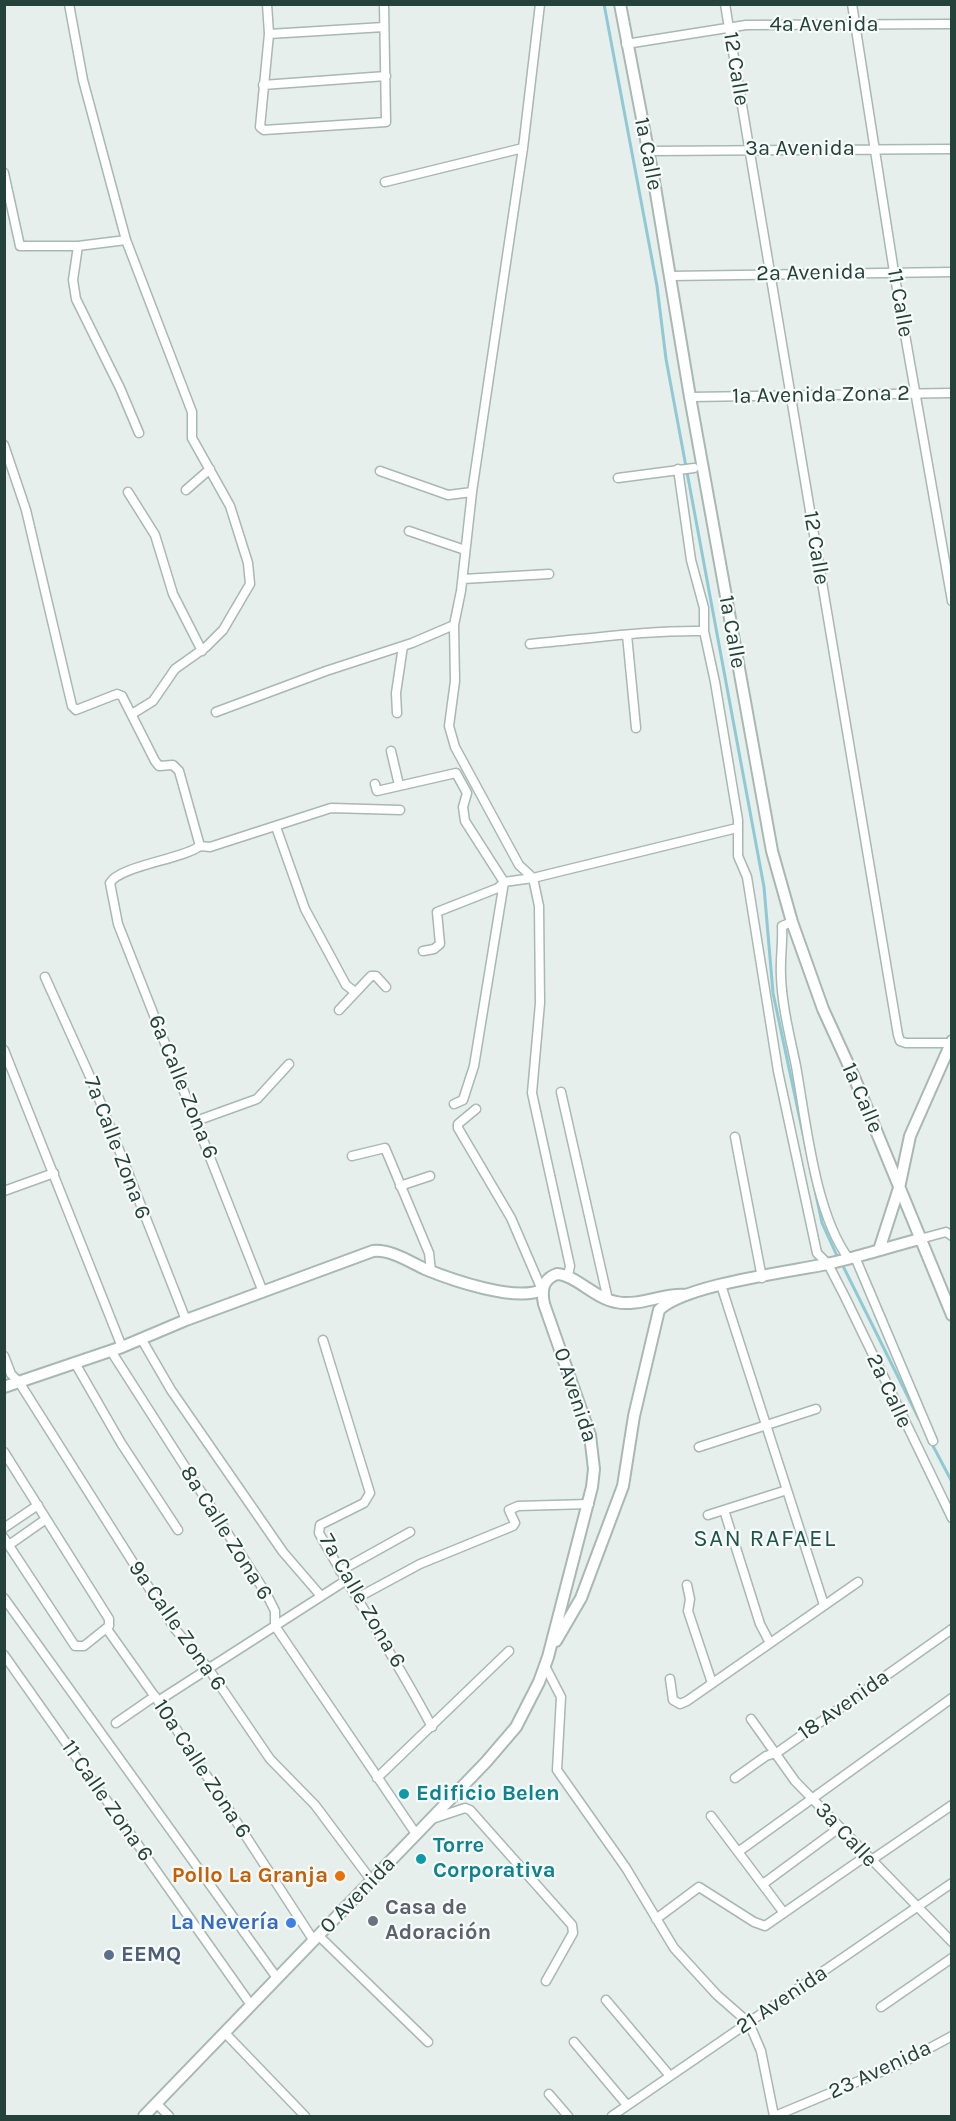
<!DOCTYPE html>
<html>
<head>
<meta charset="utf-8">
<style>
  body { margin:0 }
  #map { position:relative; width:956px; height:2121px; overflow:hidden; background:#e6efeb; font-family:Karla,sans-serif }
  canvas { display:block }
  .frame { position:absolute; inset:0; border:6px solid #24423a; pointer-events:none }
</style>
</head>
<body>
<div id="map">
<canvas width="956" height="2121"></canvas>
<div class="frame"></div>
</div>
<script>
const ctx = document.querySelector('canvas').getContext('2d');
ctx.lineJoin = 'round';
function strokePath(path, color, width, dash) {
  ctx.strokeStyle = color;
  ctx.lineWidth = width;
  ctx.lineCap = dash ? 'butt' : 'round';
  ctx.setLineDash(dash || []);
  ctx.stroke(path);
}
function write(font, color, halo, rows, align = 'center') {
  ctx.font = font + ' Karla,sans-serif';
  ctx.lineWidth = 4.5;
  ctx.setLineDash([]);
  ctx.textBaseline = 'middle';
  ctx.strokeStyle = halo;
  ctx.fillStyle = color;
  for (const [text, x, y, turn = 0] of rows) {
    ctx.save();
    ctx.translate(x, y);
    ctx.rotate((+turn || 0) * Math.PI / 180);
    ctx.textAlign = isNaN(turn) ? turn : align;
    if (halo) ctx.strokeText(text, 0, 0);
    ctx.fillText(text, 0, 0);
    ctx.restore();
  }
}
const stream = new Path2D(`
  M604,4l53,282 9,73 98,528 9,106 49,230 16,35
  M842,1264l77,155
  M932,1444l20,38`);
const minor = new Path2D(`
  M69,4l14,76 43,160 66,172v26l38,68 18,57 2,21 -27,46 -17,17 -31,22 -22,32 -21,13
  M267,4l2,30 -9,93 4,3 122,-8 -2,-118
  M540,4l-17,144 -51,344 -11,99 -7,34 1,56 -6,45 6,21 64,118 14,13 6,28 1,97 -8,90 38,173 -2,10
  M725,4l173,1031 2,6 6,2h44
  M852,4l42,268 58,329
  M269,34l115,-7
  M626,44l120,-19 206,-1
  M263,85l123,-9
  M648,151l304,-2
  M4,173l16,73h58l48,-6
  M385,182l138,-34
  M78,246l-5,34 3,19 44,89 19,45
  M670,276l282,-4
  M690,397l262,-4
  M4,445l22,65 46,196 4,4 41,-16 5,2 33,65 4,5 14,-1 6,6 21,75
  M678,469l13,91 13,48v23l11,51 23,138v36l9,21 31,194 39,182 11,11 17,33 107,221
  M380,471l68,24 24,-3
  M618,478l76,-10
  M186,490l24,-21
  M128,492l27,43 18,59 29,57
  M409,531l56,19
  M463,579l86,-5
  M627,635l9,93
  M530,644c58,-5 116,-14 174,-13
  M216,712l110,-41 86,-28 42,-18
  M397,713l-1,-20 7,-47
  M391,751l8,34
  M375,784l2,7 79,-18 11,20 -4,14 2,14 39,61 -30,184 -11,34 -9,4
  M276,827l29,82 41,76 9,7
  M792,922l-10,4c1,17 -2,33 -1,50 1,30 9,61 15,90 10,56 19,148 53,193
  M423,951l11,-2 6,-5 -3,-32 61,-24 6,-6 29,-4 204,-50
  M45,977l47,104 94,239
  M339,1010l32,-34h5l10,11
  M4,1050l118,297
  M561,1092l47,208
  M476,1109l-18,15v4l53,90 31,72
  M196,1121l61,-22 32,-35
  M735,1137l27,141
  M352,1156l33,-8 44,105 2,18
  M400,1186l30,-10
  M4,1191l50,-18
  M920,1239l26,-7 6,4
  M855,1257l78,184
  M721,1285l103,320
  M263,1292l-145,-368 -8,-41c9,-17 73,-24 90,-37l10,1 121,-39 69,2
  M142,1340l29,50 112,162 38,44
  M323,1340l47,153 -6,10 -44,22 -1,8c36,65 78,127 113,194
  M111,1351l156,244 8,16v15l141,208
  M4,1356l7,18 8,8 156,247 33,39 62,91 45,46 56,75
  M75,1363l46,80 57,87
  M699,1447l117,-38
  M4,1452l105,167v7l-25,20h-9l-71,-108
  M724,1510l36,114 10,19
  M708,1515l79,-25
  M4,1528l34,-23
  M9,1545l37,-26
  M340,1571l70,-39
  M687,1585l3,14 -2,12 24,72
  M4,1598l273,380
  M357,1598l63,-34 93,-38 2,-3 -6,-13 9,-4 71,-2
  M107,1629l51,72 156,240
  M4,1655l247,350
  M545,1666l16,31 -4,73 69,98 48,80 43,47 32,28 12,28 13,65
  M670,1679l3,21 7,4 7,-3 171,-119
  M158,1701l187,-120
  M751,1719l44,62 157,161
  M116,1723l39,-27
  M377,1778l132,-127
  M735,1778l31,-22 12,-4 174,-123
  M711,1816l73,97
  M432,1819l33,-11 5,2 102,115 1,8 -27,48
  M738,1852l214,-154
  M870,1861l82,-56
  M763,1884l76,-56
  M656,1919l43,-32 55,35 11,4 101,-70
  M319,1936l109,106
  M606,2000l64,76
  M881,2007l71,-49
  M225,2033l80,83
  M574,2042l53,63
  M549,2094l19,22
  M157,2104l12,12
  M612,2116l340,-233
  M775,2116l127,-53 50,-27`);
const tertiary = new Path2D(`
  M620,4l34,177 36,216 82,454 20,71 31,87 31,68 98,238
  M879,1250l20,-62 11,-52 42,-95
  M4,1387l118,-40 64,-27 187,-69c17,-2 37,11 52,18 27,11 90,33 117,21
  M556,1641l25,-43 42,-112 11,-70 25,-106c25,-25 129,-38 168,-46 31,-7 62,-17 93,-25
  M144,2116l342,-354 30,-35 23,-45 9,-25 44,-170 2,-18 -4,-34 -46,-131c-3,-14 -1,-25 13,-30 19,1 37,24 59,28 23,5 46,-9 70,-7`);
const markers = [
  [404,1794,6,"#0f9aa8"],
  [421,1859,6,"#0f9aa8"],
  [340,1876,6,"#e8710a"],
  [373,1921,6,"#6b7280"],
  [291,1923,6,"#3f7fe0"],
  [109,1955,6,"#5c6f8a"]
];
const streetNames = [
  ["4a Avenida",824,25],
  ["12 Calle",736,69,81],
  ["3a Avenida",800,149],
  ["1a Calle",648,154,79],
  ["2a Avenida",811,273,-1],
  ["11 Calle",900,303,80],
  ["1a Avenida Zona 2",821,395,-1],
  ["12 Calle",816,548,81],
  ["1a Calle",732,632,80],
  ["6a Calle Zona 6",183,1087,68],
  ["1a Calle",862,1098,67],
  ["7a Calle Zona 6",117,1148,69],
  ["2a Calle",889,1391,65],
  ["0 Avenida",575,1395,72],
  ["8a Calle Zona 6",226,1533,58],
  ["7a Calle Zona 6",362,1601,60],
  ["9a Calle Zona 6",177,1626,55],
  ["18 Avenida",844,1705,-35],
  ["10a Calle Zona 6",202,1769,57],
  ["11 Calle Zona 6",107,1801,55],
  ["3a Calle",846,1835,47],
  ["0 Avenida",358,1895,-46],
  ["21 Avenida",782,2000,-34],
  ["23 Avenida",880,2070,-25]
];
const cultureNames = [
  ["Edificio Belen",416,1794],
  ["Torre",433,1846],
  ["Corporativa",433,1871]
];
const foodNames = [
  ["Pollo La Granja",328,1876]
];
const worshipNames = [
  ["Casa de",385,1908],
  ["Adoración",385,1933]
];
const shopNames = [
  ["La Nevería",279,1923]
];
const serviceNames = [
  ["EEMQ",121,1955]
];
const neighbourhoodNames = [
  ["SAN RAFAEL",765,1539]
];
strokePath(stream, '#8ec9d4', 3);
strokePath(minor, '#a8b8b2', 11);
strokePath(tertiary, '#a8b8b2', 14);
strokePath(minor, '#fff', 8);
strokePath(tertiary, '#fff', 10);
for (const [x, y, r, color] of markers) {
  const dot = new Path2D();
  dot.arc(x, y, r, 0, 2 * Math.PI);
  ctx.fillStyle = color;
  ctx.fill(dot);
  strokePath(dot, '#f7fbf9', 2);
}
write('22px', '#24423a', '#f7fbf9', streetNames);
write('bold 22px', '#0d838f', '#f7fbf9', cultureNames, 'left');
write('bold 22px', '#c56008', '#f7fbf9', foodNames, 'right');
write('bold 22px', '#5b616d', '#f7fbf9', worshipNames, 'left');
write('bold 22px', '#366cbe', '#f7fbf9', shopNames, 'right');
write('bold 22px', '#4e5e75', '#f7fbf9', serviceNames, 'left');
ctx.letterSpacing = '1.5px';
write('24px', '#1f5548', '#f7fbf9', neighbourhoodNames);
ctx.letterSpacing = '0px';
</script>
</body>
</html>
